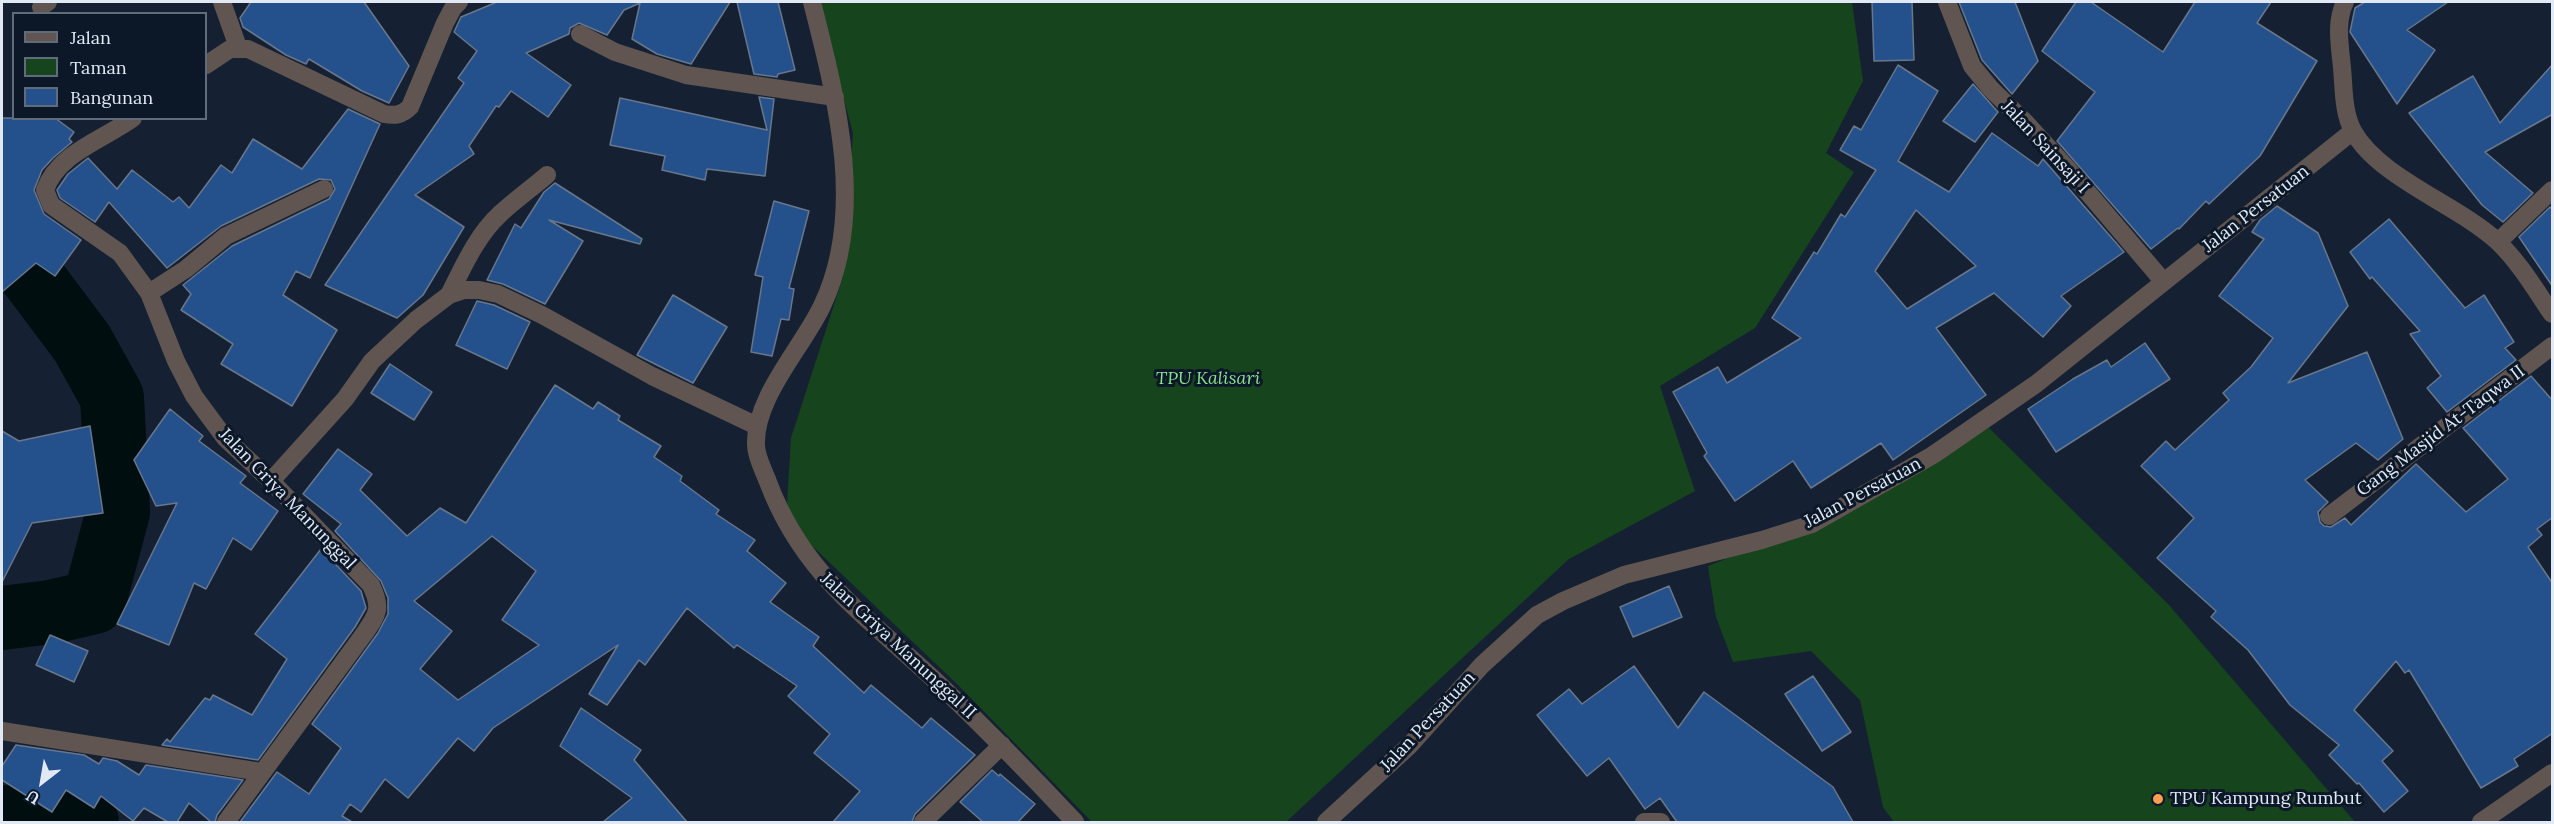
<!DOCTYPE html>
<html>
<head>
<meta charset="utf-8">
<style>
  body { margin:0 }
  #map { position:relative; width:2554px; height:824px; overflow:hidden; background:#152132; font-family:Lora,serif }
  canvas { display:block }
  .frame { position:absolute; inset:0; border:3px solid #e1e9f5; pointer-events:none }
  .legend { position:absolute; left:12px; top:12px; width:195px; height:108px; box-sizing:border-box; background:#0c1828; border:2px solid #616c7a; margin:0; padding:8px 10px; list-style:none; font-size:18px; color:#e1e9f5 }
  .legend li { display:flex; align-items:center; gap:12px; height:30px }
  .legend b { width:30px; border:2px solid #616c7a }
  .north { position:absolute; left:12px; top:752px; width:60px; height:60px; -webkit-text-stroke:4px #0c1828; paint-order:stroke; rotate:211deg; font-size:16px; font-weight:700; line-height:24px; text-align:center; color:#e1e9f5 }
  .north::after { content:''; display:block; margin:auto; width:21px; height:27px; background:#e1e9f5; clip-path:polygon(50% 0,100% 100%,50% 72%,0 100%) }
</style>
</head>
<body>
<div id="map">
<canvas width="2554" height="824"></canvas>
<div class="frame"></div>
<ul class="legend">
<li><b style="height:8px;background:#605550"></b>Jalan</li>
<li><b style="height:16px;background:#16441c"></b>Taman</li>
<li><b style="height:16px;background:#24508c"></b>Bangunan</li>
</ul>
<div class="north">U</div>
</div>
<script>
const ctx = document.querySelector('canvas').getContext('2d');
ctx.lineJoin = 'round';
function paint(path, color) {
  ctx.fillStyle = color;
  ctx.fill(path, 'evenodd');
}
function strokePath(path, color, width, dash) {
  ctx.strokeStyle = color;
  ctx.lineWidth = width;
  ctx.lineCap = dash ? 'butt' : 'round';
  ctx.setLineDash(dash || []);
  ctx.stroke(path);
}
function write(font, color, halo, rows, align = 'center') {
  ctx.font = font + ' Lora,serif';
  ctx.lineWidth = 6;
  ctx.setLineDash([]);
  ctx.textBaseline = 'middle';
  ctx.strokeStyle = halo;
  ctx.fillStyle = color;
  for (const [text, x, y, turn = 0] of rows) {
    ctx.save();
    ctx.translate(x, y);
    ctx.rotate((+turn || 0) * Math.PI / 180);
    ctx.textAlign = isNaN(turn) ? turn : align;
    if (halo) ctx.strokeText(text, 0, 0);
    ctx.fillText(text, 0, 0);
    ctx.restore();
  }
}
const green = new Path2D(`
  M817,2h1035l11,79 -37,72 28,19 -99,156 -95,58 35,105 -126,68 -283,263h-194l-134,-137 -172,-164 5,-83 52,-161 10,-144z
  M1989,428l180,177 186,217h-461l-11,-15 -23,-107 -49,-49 -78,11 -17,-45 -8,-51 119,-48z`);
const river = new Path2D(`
  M2,245l29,30 51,68 30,54 6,115 -24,90 -43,10 -49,6
  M2,818l14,-2 71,6`);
const building = new Path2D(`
  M251,2h113l45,64 -20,37 -27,-12 -53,-32 -3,5 -20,-9 -43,-28 -3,-9z
  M497,2h233l-39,62 -34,-10 -25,-15 8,-36 -16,7 -17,25 -28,-12 -9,5 -1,6 -43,19 45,32 -23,32 -37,-26 -12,16 -3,-1 -27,40 5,8 -59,41 49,32 -41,68 -26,23 -72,-33 139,-202 -6,-5 19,-27 -23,-19 7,-15z
  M737,2h41l17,68 -17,4 -1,3 -23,-3z
  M1872,2h40l2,58 -40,1z
  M1959,2h56l23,59 -26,33 -30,-34z
  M2076,2h15l72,50 32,-50h76l-14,21 60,38 -57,95 -51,48 -3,-3 -27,28 -1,-1 -27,21 -94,-108 38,-49 -53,-41z
  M2365,2h83l-41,28 28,20 -38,54 -47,-72 5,-24z
  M2553,64v50l-68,38 48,41 -30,29 -21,-17 -73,-92 64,-37 27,47z
  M1898,65l40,26 -40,70 51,31 43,-59 46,33 5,-7 81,93 -63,44 10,10 -28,31 -49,-44 -58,35 50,67 -93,65 -12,-17 -70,45 -18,-27 -58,40 -31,-45 3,-3 -34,-61 45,-25 9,16 74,-45 -29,-20 42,-66 3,2 24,-40 4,3 31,-47 -36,-20 14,-24 7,4zM1916,210l60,56 -69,43 -32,-38z
  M1973,84l25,28 -23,30 -32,-21z
  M759,97l15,2 -9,77 -58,-7 -2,11 -43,-10 3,-14 -55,-11 10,-47 147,32z
  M348,109l32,15 -70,154 -14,-7 -13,24 54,35 -45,76 -71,-42 12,-20 -52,-34 10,-16 -8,-9 49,-39 97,-47 6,-10 -4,-9 -12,-1 -98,47 -54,42 -58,-66 -14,20 -35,-24 -3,-8 11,-16 20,-16 29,31 15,-19 41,32 6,-5 10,11 32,-43 11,8 21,-34 49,30z
  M2,118h53l19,14 -5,7 3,3 -19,16 -11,12 -8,20 10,24 37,26 -26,36 -19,-13 -34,29z
  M555,183l87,56 -2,5 -91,-24 34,21 -38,63 -42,-20 -16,-4 28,-56 6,4 23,-36z
  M774,201l35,10 -20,77 5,1 -5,31 -8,-1 -9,37 -21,-4 12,-75 -8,-2z
  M2277,206l41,27 30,73 -60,77 79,-31 36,87 -25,21 -22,-17 -51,37 23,22 -10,10 2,10 4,4 7,1 14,-9 6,7 65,-61 50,48 42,-33 -45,-51 68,-52 22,25v116l-16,12 5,6 -14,12 25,37v149l-39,26 4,7 -37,22 -72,-118 -4,3 -9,-12 -42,49 39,41 -11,10 26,30 -24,21 -25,-29 -2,1 -28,-29 10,-10 -49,-40 -42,-55 -37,-33 5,-6 -59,-53 37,-40 -53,-52 25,-25 9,9 54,-50 -6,-7 28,-26 22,-29 -54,-42 45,-57 -12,-7 8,-12z
  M2550,207l3,3v77l-34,-50z
  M2389,219l76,89 19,-13 30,47 -9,6 11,12 -69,52 -20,-24 14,-12 -31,-42 10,-3 -48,-54 -2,2 -20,-27z
  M673,295l54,32 -34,56 -56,-28z
  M477,301l17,4 36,17 -23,47 -51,-24z
  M2145,343l25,36 -114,73 -28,-43 45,-30 34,-19 4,7z
  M390,364l42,28 -18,28 -43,-27z
  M555,385l38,24 5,-7 22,14 -2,4 43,26 -7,11 28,19 -2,5 39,29 -3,4 39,26 -8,11 39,32 -16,19 49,35 -6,9 51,47 7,-8 51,43 9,-10 44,37 -60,59 -3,8h-79l27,-31 -46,-38 16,-19 -42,-38 9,-10 -60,-41 -3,3 -47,-40 -42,57 -6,-5 -32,45 -18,-11 29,-49 -125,83 -19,23 -16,-13 -50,60 -23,-19 -24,33 -11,-8 -8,12 10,6h-112l37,-50 32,22 32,-46 -29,-24 66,-91 10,-19v-16l-7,-17 -46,-50 6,-7 -38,-30 35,-45 34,25 -12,16 47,46 33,-28 26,15zM492,536l44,35 -34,49 37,25 -81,55 -38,-31 32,-38 -38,-30z
  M170,409l33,27 -4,5 47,35 -6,7 38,28 -27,39 -18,-12 -27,51 -12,-6 -25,62 -52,-21 60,-121 -21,3 -22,-46z
  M90,426l13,87 -71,10 -30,59v-151l17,10z
  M321,549l40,42 5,17 -11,19 -97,133 -96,-15 5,-6 3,3 35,-44 5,2 3,-5 39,20 35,-56 -32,-25z
  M1669,586l13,31 -49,20 -13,-30z
  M50,635l38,16 -14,31 -38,-17z
  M1634,666l44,62 26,-36 129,95 20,35h-176l-17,-24 -15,11 -36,-51 -22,18 -50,-61 32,-26 13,15z
  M1813,676l38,56 -29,19 -37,-57z
  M581,708l60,42 -7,10 53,62h-84l29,-24 -72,-52z
  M16,745l68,10 15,9 4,-6 14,3 22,14 7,-10 97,15 -26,35 -2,7h-4l-22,-19 -12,19h-9l-24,-14 -11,13 -32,-25 -7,12 -28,-18 -14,22 -50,-32v-14z
  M992,770l7,6 1,-2 35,30 -17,18h-35l-23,-20z`);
const street = new Path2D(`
  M222,2l16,45
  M812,2c24,95 55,210 10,304 -20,42 -68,92 -66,139 0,12 8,26 12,37 36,96 104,138 174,205 46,44 90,89 133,135
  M1947,2l25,64 19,23 35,34 41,45 96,113
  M2345,2c-10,21 -5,43 -3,66 2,21 1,44 11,63 25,46 105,74 144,110 22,21 38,48 55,73
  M41,7l7,-5
  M580,34l35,18 71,23 149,22
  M206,65l24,-16h18l136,65c11,2 18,1 26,-7l35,-84 8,-15 6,-6
  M133,118c-30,22 -75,35 -88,72l6,15 69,48 29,40 27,68 18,35 31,42 46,43 100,104c11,23 7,29 -7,49l-138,188
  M2498,242l54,-52
  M149,293l37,-24 40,-33 98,-47
  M449,295c14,-28 28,-60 51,-81 15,-14 32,-26 47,-39
  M271,481l74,-82 27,-38 44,-41 33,-25 15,-5h15l19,4 44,21 110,61 105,50
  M2329,516l223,-170
  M2,731l259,41
  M923,822l79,-77
  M1326,822l84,-77 72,-80 55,-50 26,-14 61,-26 138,-35 50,-16 121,-69 103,-71 317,-253
  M1644,822h17
  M2481,822l71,-49`);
const markers = [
  [2158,799,6,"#fc9d53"]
];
const streetNames = [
  ["Jalan Sainsaji I",2045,147,47],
  ["Jalan Persatuan",2256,209,-38],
  ["Gang Masjid At-Taqwa II",2441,431,-37],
  ["Jalan Persatuan",1863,493,-28],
  ["Jalan Griya Manunggal",287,499,46],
  ["Jalan Griya Manunggal II",898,646,43],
  ["Jalan Persatuan",1428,722,-47]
];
const parkNames = [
  ["TPU Kalisari",1208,379]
];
const poiNames = [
  ["TPU Kampung Rumbut",2170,799]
];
paint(green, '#16441c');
strokePath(river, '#010e0f', 64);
paint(building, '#24508c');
strokePath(building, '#68778c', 1.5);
strokePath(street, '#605550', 18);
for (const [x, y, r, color] of markers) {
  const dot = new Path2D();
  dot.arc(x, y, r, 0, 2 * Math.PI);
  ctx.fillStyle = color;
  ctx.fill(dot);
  strokePath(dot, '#0c1828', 2);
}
write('18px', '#e1e9f5', '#0c1828', streetNames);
write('italic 18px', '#88e08f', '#0c1828', parkNames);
write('18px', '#e1e9f5', '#0c1828', poiNames, 'left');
</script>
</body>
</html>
